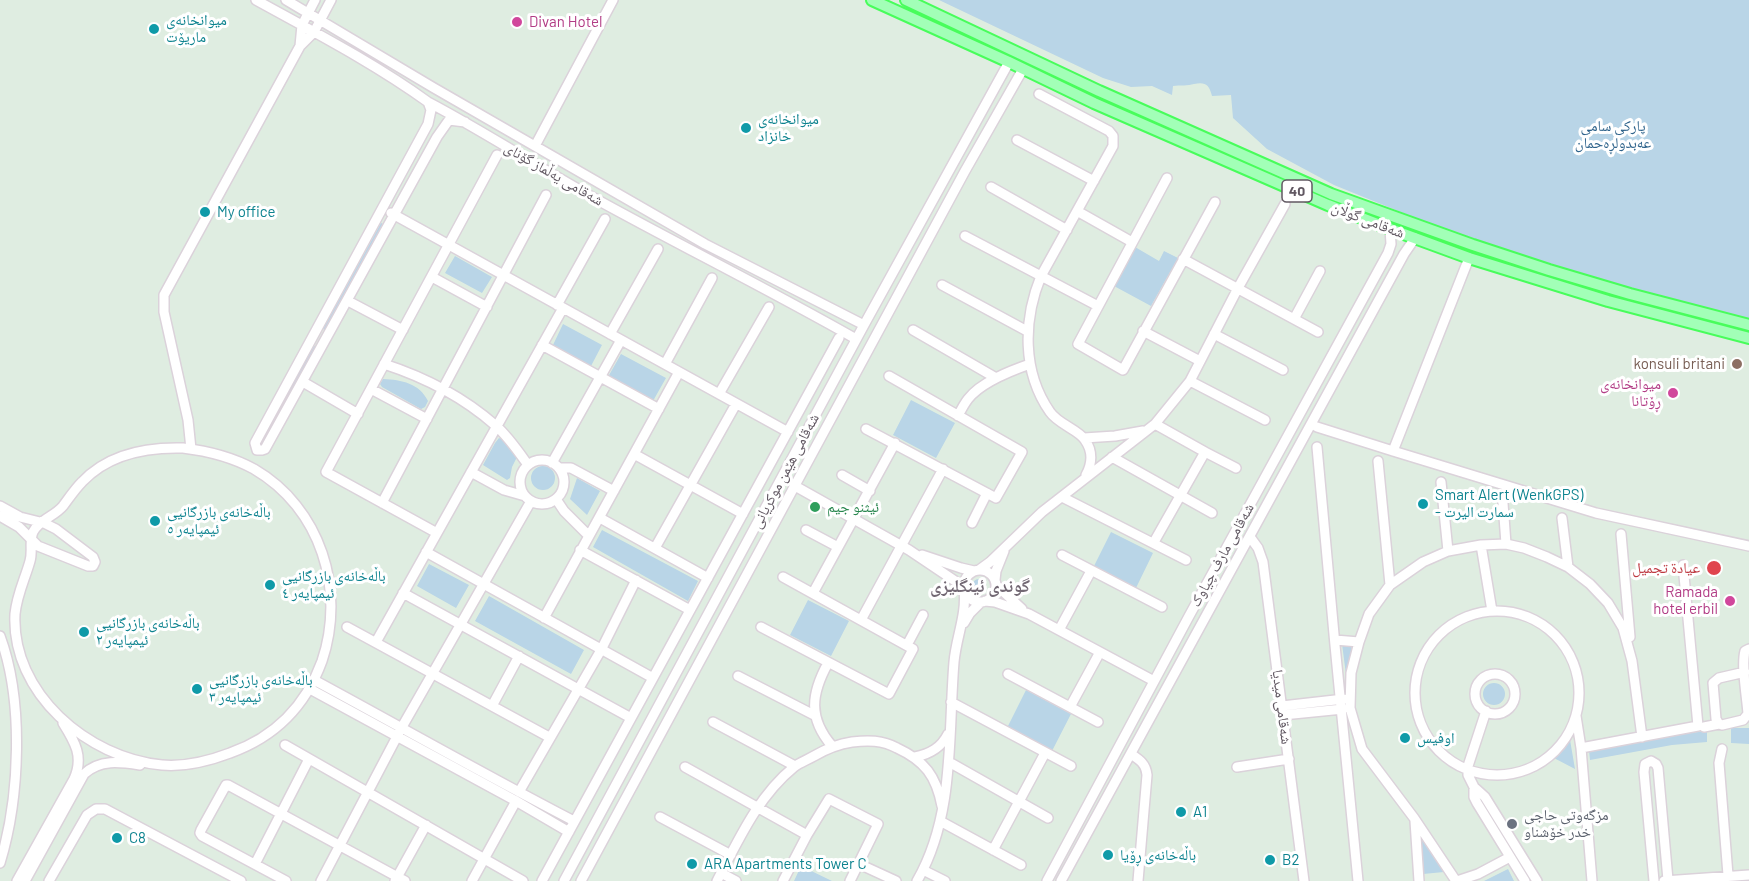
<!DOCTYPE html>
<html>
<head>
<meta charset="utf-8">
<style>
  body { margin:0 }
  canvas { display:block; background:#dfede1 }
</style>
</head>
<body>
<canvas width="1749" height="881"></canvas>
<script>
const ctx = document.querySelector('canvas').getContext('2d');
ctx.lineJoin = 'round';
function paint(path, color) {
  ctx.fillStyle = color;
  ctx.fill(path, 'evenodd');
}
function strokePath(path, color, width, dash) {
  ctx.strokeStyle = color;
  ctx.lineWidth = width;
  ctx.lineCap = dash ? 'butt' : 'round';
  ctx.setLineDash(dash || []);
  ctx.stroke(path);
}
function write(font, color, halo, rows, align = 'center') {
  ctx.font = font + ' Barlow,"Noto Naskh Arabic",sans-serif';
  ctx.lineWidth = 6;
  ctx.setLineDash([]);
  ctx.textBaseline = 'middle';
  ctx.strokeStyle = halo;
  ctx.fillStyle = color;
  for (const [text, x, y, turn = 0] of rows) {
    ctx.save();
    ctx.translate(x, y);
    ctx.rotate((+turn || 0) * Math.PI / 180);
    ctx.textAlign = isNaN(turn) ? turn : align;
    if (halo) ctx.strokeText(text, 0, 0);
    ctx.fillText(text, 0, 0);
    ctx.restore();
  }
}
const green = new Path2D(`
  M939,0h810v324l-62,-15 -247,-81 -106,-43 -67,-36 -34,-31 -2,-23 -19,1c-3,-12 -7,-14 -18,-12 -6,2 -14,1 -21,2l-1,9 -20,-9 -21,1 -28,-9z
  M381,223l4,2 -58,105 -4,-1z
  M1135,247l24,14 5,-10 14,7 -27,48 -37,-20z
  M455,256l37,21 -10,16 -37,-20z
  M563,324l39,21 -11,21 -38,-21z
  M314,346l4,2 -56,102 -4,-3z
  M621,354l45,24 -13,23 -45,-24z
  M383,379c19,1 36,4 45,22l-3,6 -4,2 -39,-22 -2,-3z
  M911,400l44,23 -19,35 -43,-23z
  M499,438l5,2 13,17 -5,10 -2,11 -3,2 -24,-15 12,-22z
  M531 478a12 12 0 1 1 24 0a12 12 0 1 1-24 0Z
  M577,478l23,13 -13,24 -17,-16z
  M602,530l96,51 -10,20 -95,-54z
  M1111,532l42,21 -17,35 -42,-22z
  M429,564l40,21 -13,23 -39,-22z
  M972 586a7 7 0 1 1 14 0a7 7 0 1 1-14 0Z
  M489,596l95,54 -13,24 -96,-53z
  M808,600l41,21 -18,35 -41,-21z
  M1342,644l10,1 -5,37z
  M1483 694a11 11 0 1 1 22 0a11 11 0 1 1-22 0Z
  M1026,690l45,24 -19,37 -45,-23z
  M1731,728h18v16l-18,-1z
  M1707,731v11l-35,3 -82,15 -1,-10 47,-11z
  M1569,734l6,35 -23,-12z
  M1420,836l24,36 -21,2z
  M801,866l31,15h-38z
  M1508,869l6,12h-30z`);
const minor = new Path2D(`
  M256,0c58,32 118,63 172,102 57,30 110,65 166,96 87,48 176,92 262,141
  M286,0l148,88 271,156 159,81
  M300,46l2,-21 13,-25
  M1039,94l70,37 4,5v10l-72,130c-18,44 -19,96 9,136 8,12 29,18 35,28 8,11 7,24 1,35
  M428,102l3,8 -3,14 -173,319 2,7h5l3,-1 172,-312 12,-17 16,2
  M1017,140l77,41
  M535,146l78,-146
  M1167,178l-89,166 45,26 92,-168
  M991,187l76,43
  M1077,211l55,31
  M391,213l397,219
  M965,236l133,70
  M1183,259l135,73
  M432,277l55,30
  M942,285l85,46
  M348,301l55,29
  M557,305l48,-86
  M1294,319l26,-48
  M913,330l83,48
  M1143,331l57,30
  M610,334l48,-85
  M1214,334l69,36
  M542,345l117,64
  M384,364c40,13 79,33 111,61 13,11 23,26 33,40
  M665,364l47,-86
  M1190,381l75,39
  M303,382l55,32
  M371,389l56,30
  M719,394l50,-87
  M958,416c3,-6 6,-12 10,-17 13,-17 42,-28 62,-35
  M1155,424l50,28 31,16
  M1312,424l5,3 76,24 203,62 153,33
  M866,429l130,69 26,-46 -133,-76
  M1084,438l31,-2 28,-5
  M1317,447c13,145 26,289 41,434
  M183,448c25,3 49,9 71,21 67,39 92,121 68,192 -16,44 -47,76 -92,92 -21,8 -45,14 -68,12 -74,-7 -151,-72 -147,-151 2,-20 10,-35 15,-53 3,-10 -1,-20 3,-29 6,-12 22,-16 30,-26 6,-8 12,-17 19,-24 26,-28 64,-35 101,-34z
  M191,449l-3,-29 -24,-108v-17l136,-249 14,-14 17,-32
  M1393,451l76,-193
  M634,454l109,60
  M1112,457l100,56
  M520 482a22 22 0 1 1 44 0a22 22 0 1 1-44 0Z
  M1378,461l12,124
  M552,463l69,-123
  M559,468h12l43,23
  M471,472l33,18 21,6
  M842,475l28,16
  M1441,482l7,69
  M795,486l114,64 55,37
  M1062,497l124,63
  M556,499l8,12 25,25
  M382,503l164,-308
  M1503,503l3,41
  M0,506l20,11 24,6 12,6 37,28 2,5 -2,4h-5l-50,-20 -19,-19 -19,-11
  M600,518l108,60
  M1562,518l6,49
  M972,523l15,-30
  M806,530l32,17
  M437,533l-111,-61 171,-317
  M1621,534l9,103
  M1250,537l8,11 5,14 41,319
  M1154,542l51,-90
  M1481,545l11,66
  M655,548l81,-144
  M580,550l110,60
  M426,552l227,126
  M922,555l39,13 13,3
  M1062,555l100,52
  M979,570l11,-8 52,-50 113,-88 35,-43 48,-93 47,-84
  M964 586a16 16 0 1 1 32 0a16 16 0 1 1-32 0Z
  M995,580l1,-9 8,-20
  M996,585l26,24
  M403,593l228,125
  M813,593l82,-150
  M985,601l10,1 34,12 125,67
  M1415 693a82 82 0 1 1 164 0a82 82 0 1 1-164 0Z
  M544,618l135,-246
  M861,620l82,-151
  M964,623l6,-10 11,-11
  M347,627l202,110
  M761,627l128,67 24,-45 -130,-72
  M1059,630l32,-59
  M0,636c24,65 20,161 0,227
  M1335,640l24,2
  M376,642l187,-334
  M907,645l16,-30
  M828,663c-17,31 -20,55 4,83
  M1745,672l-26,6 -6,5 3,36 3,5 3,1 21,-5 5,-6c-1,-16 -7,-48 -3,-63l4,-2
  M1008,674l90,48
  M1475 694a20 20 0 1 1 40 0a20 20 0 1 1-40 0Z
  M738,676l76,39
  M314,680c87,47 173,96 260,141
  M310,689l206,112 53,31
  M951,702l120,64
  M492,706l27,-50
  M1282,706l62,-7
  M1070,707l30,-55
  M1486,711l-18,55v9l6,12v10l3,6 48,78
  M1283,715l60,-6
  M1576,716l5,32 11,133
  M713,722l82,44
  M1704,727l15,-3
  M285,745l238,136
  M1581,748l117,-22 -15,-161
  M1722,749l-3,14 9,112
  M1131,754c9,6 15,10 16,21l-9,106
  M915,757c15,-3 26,-9 33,-23
  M949,762l99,56
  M685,767l122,68
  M1237,767l52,-8
  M1474,787l11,10 52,84
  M519,792l82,-142 35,-70
  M660,817l71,38
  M940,821l81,44
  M1415,821l4,60
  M993,850l52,-97
  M255,864l54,-105
  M859,864l37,17
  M923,870l22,11
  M721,873l15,8
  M17,881l57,-102c10,-22 1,-37 -11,-56
  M25,881l59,-107c16,-15 36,-12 56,-9
  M49,881l38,-66 9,-6h9l136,72
  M286,881l-84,-45 -2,-3 1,-3 25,-45h2l177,96
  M321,881l81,-154 129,-226
  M395,881l31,-56
  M472,881l44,-80
  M542,881l297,-543
  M564,881l300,-556 145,-263
  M581,881l384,-710 58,-102
  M717,881c21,-40 41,-85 77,-114 5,-4 13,-7 20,-11 12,-7 24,-12 38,-14 16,-2 30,-2 45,6 28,13 39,28 45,58
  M783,881l24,-46 22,-36 49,25 -28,57
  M917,881c38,-66 31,-145 37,-219 2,-24 13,-48 10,-72
  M1047,881l141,-263 200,-365 3,-9 -1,-15
  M1061,881l343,-627 11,-16
  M1456,881l-42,-63 -52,-69 -12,-41 1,-35 8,-31 10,-28 21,-29 33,-23 25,-11 33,-6 25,-1 18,4 23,9 21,10 22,17 18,19 15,25 9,33 10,76
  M1457,881l21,-7 32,-17
  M1654,881l-10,-109 1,-8 6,-3 5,3 2,4 10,112
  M1664,881l85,-6`);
const major = new Path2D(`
  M872,0l137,62 85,41 234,102 62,24 79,29 139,43 141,37
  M906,0l193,91 232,103 142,51 76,25 81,24 119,31`);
const markers = [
  [517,22,6,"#d1479c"],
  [154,29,6,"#0f9aa8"],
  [746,128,6,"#0f9aa8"],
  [205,212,6,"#0f9aa8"],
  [1737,364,6,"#8d6e63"],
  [1673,393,6,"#d1479c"],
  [1423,504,6,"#0f9aa8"],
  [815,507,6,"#2e9e5b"],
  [155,521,6,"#0f9aa8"],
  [1714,568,8,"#e0444e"],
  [270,585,6,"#0f9aa8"],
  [1730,601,6,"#d1479c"],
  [84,632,6,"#0f9aa8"],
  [197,689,6,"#0f9aa8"],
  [1405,738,6,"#0f9aa8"],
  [1181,812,6,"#0f9aa8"],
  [1512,824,6,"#6b7280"],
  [117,838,6,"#0f9aa8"],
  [1108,855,6,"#0f9aa8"],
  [1270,860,6,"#0f9aa8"],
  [692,864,6,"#0f9aa8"]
];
const shields = [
  [1297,191,30]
];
const shieldNames = [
  ["40",1297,191]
];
const cultureNames = [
  ["میوانخانەی",166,20],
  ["ماریۆت",166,37],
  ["میوانخانەی",758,119],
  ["خانزاد",758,136],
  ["My office",217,212],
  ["Smart Alert (WenkGPS)",1435,495],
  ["- سمارت اليرت",1435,512],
  ["باڵەخانەی بازرگانیی",167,512],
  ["ئیمپایەر ٥",167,529],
  ["باڵەخانەی بازرگانیی",282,576],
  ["ئیمپایەر ٤",282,593],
  ["باڵەخانەی بازرگانیی",96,623],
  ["ئیمپایەر ٢",96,640],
  ["باڵەخانەی بازرگانیی",209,680],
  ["ئیمپایەر ٣",209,697],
  ["اوفيس",1417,738],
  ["A1",1193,812],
  ["C8",129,838],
  ["باڵەخانەی ڕۆیا",1120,855],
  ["B2",1282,860],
  ["ARA Apartments Tower C",704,864]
];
const hotelNames = [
  ["Divan Hotel",529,22,"left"],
  ["میوانخانەی",1661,384],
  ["ڕۆتانا",1661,401],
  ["Ramada",1718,592],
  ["hotel erbil",1718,609]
];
const parkNames = [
  ["پارکی سامی",1613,126],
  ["عەبدولڕەحمان",1613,143]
];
const streetNames = [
  ["شەقامی یەڵماز گۆنای",554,174,30],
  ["شەقامی گوڵان",1368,220,21],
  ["شەقامی هێمن موکریانی",785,471,-62],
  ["شەقامی مارف چیاوک",1222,555,-61],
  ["شەقامی میدیا",1282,707,83]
];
const educationNames = [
  ["konsuli britani",1725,364]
];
const leisureNames = [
  ["ئيثنو جيم",827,507]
];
const healthNames = [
  ["عيادة تجميل",1700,568]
];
const worshipNames = [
  ["مزگه‌وتی حاجی",1524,815],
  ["خدر خۆشناو",1524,832]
];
const quarterNames = [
  ["گوندی ئینگلیزی",980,586]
];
paint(green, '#b9d5e7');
strokePath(minor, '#dbd2da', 12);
strokePath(major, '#48fd5b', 14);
strokePath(minor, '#fff', 9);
strokePath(major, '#a2ffb7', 10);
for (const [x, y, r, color] of markers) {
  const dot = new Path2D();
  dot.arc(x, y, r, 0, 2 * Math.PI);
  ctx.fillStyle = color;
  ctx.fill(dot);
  strokePath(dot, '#fff', 2);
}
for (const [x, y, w] of shields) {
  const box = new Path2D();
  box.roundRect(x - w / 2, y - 11, w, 22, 4.5);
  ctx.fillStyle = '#fff';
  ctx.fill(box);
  strokePath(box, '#615862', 1.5);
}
write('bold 14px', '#615862', null, shieldNames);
write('15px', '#0d838f', '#fff', cultureNames, 'left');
write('15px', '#b23c85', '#fff', hotelNames, 'right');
write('15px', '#2e638b', '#fff', parkNames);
write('15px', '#615862', '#fff', streetNames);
write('15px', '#785e54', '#fff', educationNames, 'right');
write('15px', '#27864d', '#fff', leisureNames, 'left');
write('15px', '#be3a42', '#fff', healthNames, 'right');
write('15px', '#5b616d', '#fff', worshipNames, 'left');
write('bold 18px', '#736974', '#fff', quarterNames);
</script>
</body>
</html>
